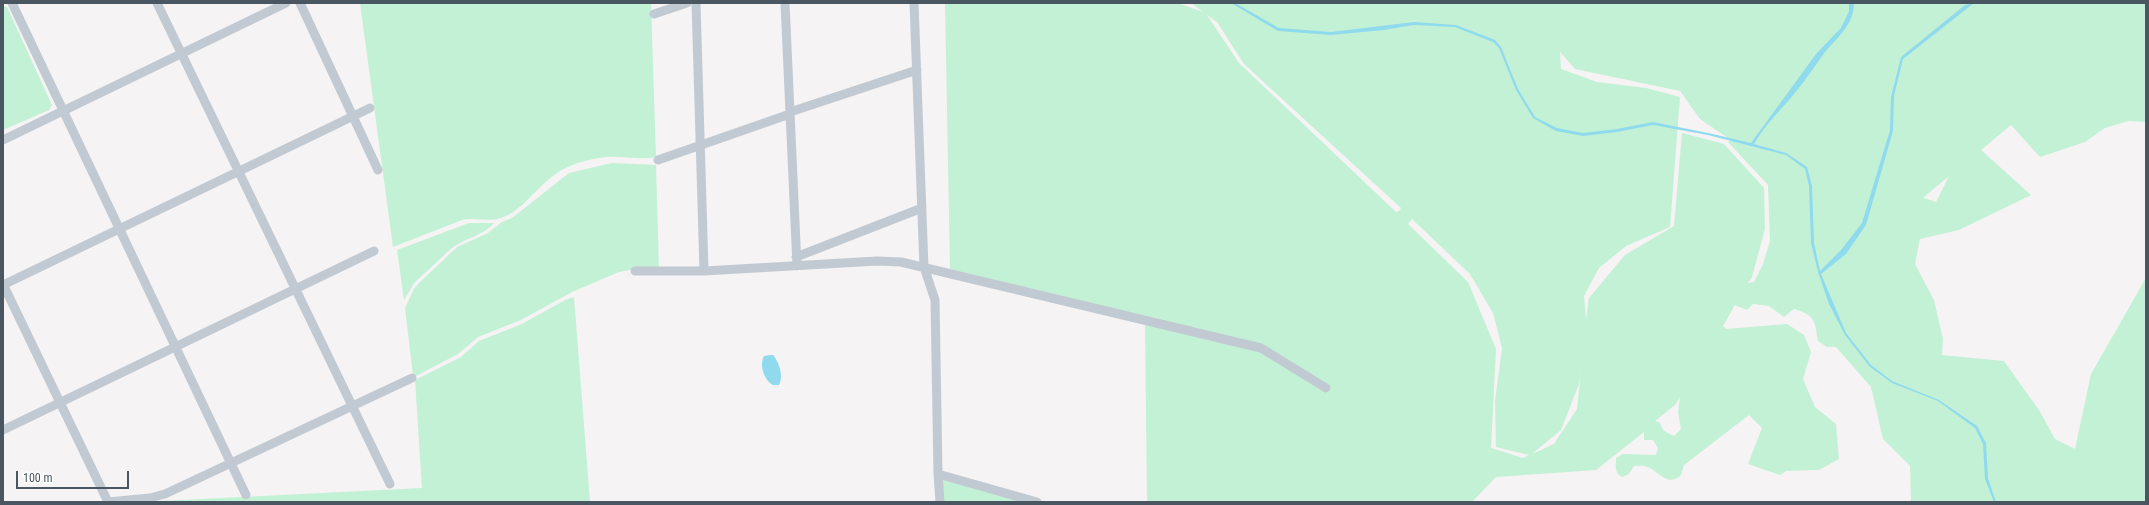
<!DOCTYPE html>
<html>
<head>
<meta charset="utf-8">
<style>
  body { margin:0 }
  #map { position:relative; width:2149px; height:505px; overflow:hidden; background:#f5f3f3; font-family:"Roboto Condensed",sans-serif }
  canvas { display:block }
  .frame { position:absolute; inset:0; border:4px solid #4a5661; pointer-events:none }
  .scale { position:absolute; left:16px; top:471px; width:113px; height:18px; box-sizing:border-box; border:2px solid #4a5661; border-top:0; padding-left:5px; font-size:12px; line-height:14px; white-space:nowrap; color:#4a5661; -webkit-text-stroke:3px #fff; paint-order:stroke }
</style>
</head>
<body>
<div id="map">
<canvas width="2149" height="505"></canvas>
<div class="frame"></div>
<div class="scale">100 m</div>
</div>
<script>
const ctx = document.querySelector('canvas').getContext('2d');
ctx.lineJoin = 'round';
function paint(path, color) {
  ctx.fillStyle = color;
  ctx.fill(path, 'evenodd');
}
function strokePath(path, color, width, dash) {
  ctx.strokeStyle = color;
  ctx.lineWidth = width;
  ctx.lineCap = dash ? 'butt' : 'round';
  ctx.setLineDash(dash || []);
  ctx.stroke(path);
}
const green = new Path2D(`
  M360,3h291l5,154c-13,3 -26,0 -39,0 -13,-1 -29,3 -42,7 -31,11 -40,34 -65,50 -18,11 -31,2 -48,6l-69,27z
  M945,3h233l25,9 -12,-9h953l2,2v117l-18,-1 -23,7 -20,14 -45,15 -29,-32 -30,25 50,45 -72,35 -39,9 -5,25 19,36 9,39 -1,16 62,6 35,49 16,29 20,10 16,-75 55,-96v224h-235l-1,-36 -27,-27 -12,-52 -35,-40h-9l-9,-6c-3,-20 -3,-26 -24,-32l-10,8 -15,-11 -16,-2 -6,6 -12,-5 -12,21 3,3 61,-5 17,11 7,17 -8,27 12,28 21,17 3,35 -20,11 -33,1 -6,4 -32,-11 14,-36 -13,-13 -65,50 -3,10c-14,14 -24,-7 -37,-9 -3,-1 -7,0 -10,0l-5,8 -7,3c-8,-4 -6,-11 -6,-19l7,-4 33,1 2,-7 -5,-8h-9v-8l-48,38 -100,7 -24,25h-325l-2,-179 115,29 68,41 3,-5 -70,-43 -311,-76zM1207,15l10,7 27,42 157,144 -2,3 -3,1 -157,-149zM1560,52l15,17 105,22 20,28 31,21 -3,2 40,43 2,56 -7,23 -9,18 -6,1 4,-6 13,-48 -1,-41 -40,-44 -42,-11 -8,93 -49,29 -36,43 -3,22 -2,-24 15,-28 27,-22 44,-19 10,-130 -34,-9 -49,-6 -36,-13zM1949,176l-13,26 -12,-4v-1zM1412,219l58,55 23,39 9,35 -7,53 1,46 33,8 -6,3 -32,-10 5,-99 -28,-67 -60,-58zM1581,370l-4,39 -23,35 -22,10 29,-24 18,-46zM1680,397l-2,15 3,17 -7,7 -10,-5 -5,-9 -4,-1 21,-17z
  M3,6l4,1 45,98 -3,5 -46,20z
  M612,163l44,2 3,105 -24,-1 -16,3 -47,20 -51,28 -43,17 -20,17 -42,22 -3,-1 -8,-67 9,-19 5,-6 38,-36 31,-14 14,-11 10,-4 57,-45z
  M469,223h25c-11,13 -29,15 -42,25l-37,34 -11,18 -7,-50z
  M574,297l16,205h-449l281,-14 -7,-108 46,-23 18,-16 43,-17 43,-24z
  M942,479l88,23h-87z`);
const water = new Path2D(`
  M1231,3h4l44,25 52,4 83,-10 42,3 39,15 6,7 17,42 17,28 22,11 26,5 34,-4 36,-7 55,11 43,10 65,-89 25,-26 8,-17v-8h5c0,21 -16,34 -29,49 -9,12 -17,25 -27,37 -14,18 -33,35 -44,55l32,9 21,14 5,19 2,57 6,28 21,-21 21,-27 28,-93 1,-33 10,-40 64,-52 9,-2 -71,56 -9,37 -1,35 -27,94 -20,29 -25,20 25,59 25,32 21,16 47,19 38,26 9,17 2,35 8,24h-2l-9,-23 -2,-35 -8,-16 -37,-27 -46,-18 -22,-16 -25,-32 -16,-31 -11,-32 -7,-29 -2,-57 -4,-17 -19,-14 -78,-20 -55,-10 -36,7 -34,4 -27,-5 -23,-13 -17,-28 -17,-42 -6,-6 -38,-15 -41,-2 -30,5 -53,5 -53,-4z
  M770,355h3c6,7 11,21 6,30h-6c-9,-5 -14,-20 -9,-29z`);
const street = new Path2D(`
  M12,3l234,492
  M157,3l233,481
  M300,3l78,167
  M696,3l8,268
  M785,3l12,263
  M914,3l10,264 11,33 3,174 2,28
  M654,14l33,-11
  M790,112l127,-42
  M3,140l283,-137
  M658,160l132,-46
  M796,257l126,-49
  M635,271h69l173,-10 24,1 360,86 65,40
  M3,284l105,218
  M3,285l367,-177
  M3,430l371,-179
  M938,474l99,28
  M108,502l42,-4 15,-4 247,-116`);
paint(green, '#c3f1d5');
paint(water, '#90daee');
strokePath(street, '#c1cad2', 9);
</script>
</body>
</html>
